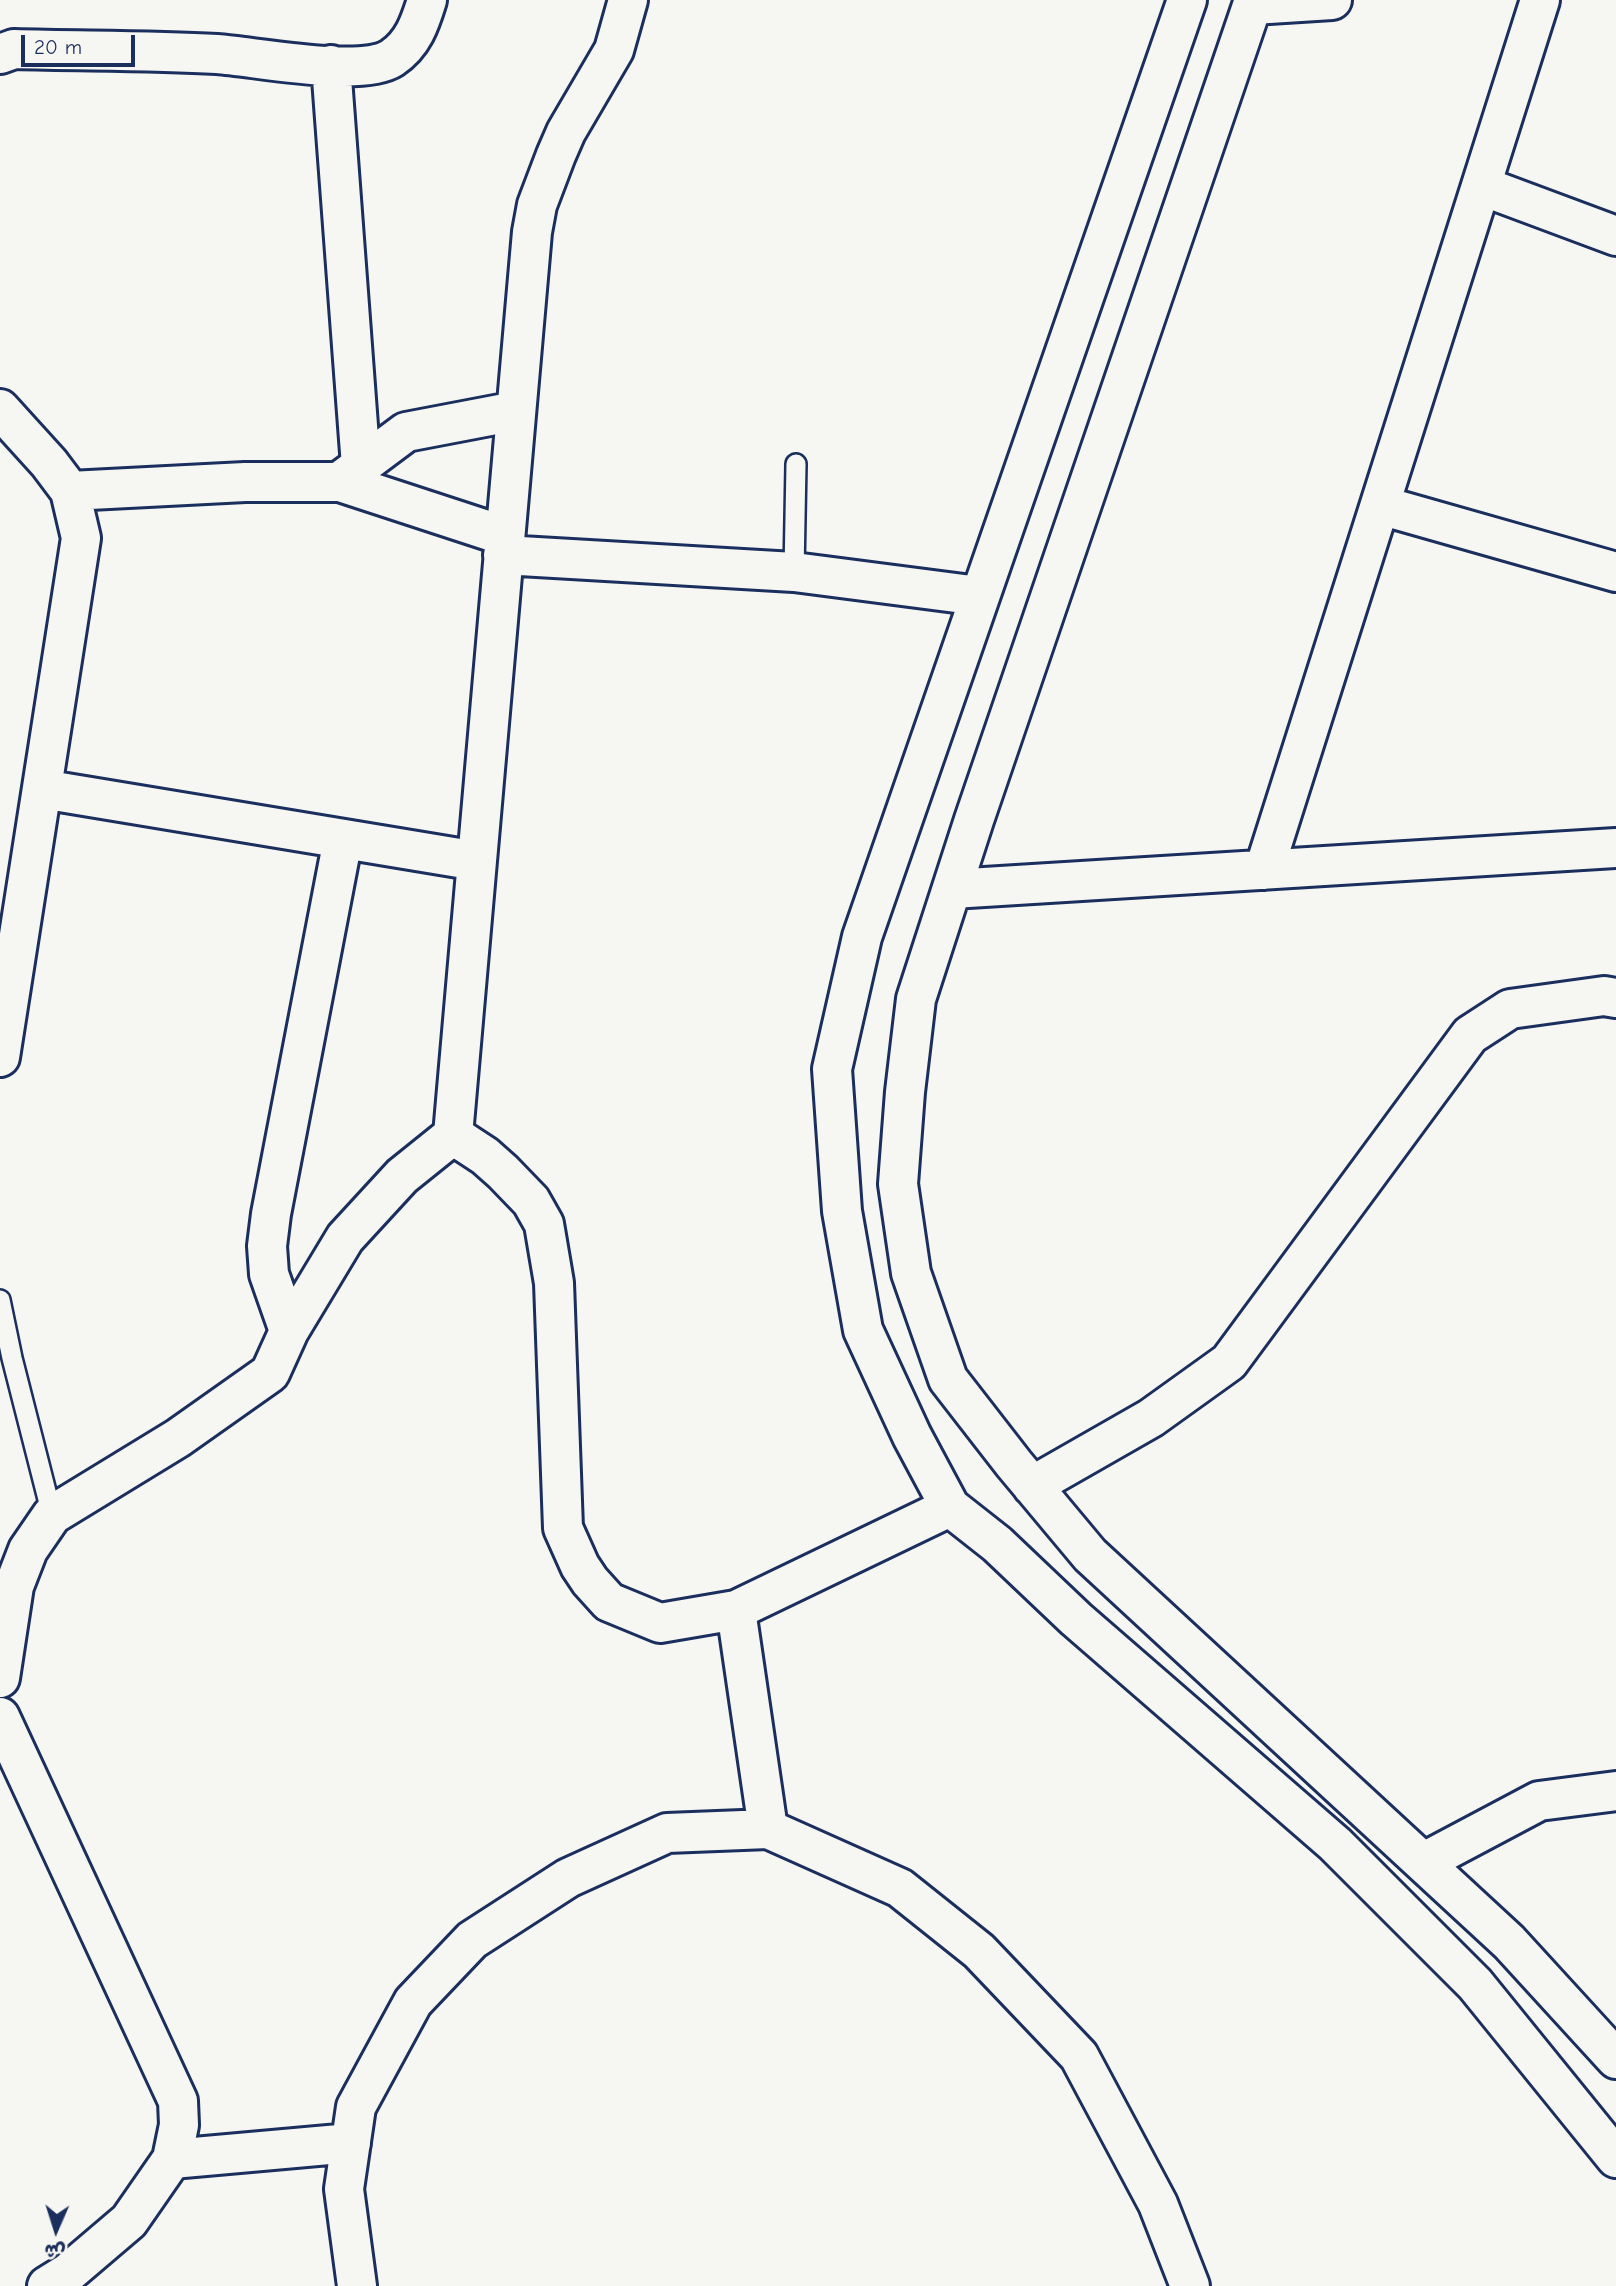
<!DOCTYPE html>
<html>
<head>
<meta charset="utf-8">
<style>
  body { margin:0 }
  #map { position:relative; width:1616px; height:2286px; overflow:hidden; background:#f6f6f2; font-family:"Comic Neue","Playpen Sans Arabic",sans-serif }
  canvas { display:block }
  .north { position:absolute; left:21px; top:2195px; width:70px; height:70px; -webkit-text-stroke:5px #f6f6f2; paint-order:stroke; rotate:183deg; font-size:19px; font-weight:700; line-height:28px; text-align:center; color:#1b2f5e }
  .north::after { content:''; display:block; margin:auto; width:24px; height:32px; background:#1b2f5e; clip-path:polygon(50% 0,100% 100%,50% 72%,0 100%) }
  .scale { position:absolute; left:21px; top:35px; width:114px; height:32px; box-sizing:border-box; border:4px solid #1b2f5e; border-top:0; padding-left:9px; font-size:21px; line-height:24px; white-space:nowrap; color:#1b2f5e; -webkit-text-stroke:5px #f6f6f2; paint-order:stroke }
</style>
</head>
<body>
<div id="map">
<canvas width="1616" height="2286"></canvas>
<div class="north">ش</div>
<div class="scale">20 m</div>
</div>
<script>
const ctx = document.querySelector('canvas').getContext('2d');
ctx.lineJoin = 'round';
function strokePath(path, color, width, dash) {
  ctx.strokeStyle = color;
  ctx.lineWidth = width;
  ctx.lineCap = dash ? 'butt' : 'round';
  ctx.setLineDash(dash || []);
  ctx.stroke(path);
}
const service = new Path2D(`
  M794,572l2,-108
  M0,1300l12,58 40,157`);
const minor = new Path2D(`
  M1187,0l-325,937 -30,132 10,142 21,119 49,106 38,71 47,37 79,75 259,225 140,140 141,174
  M1254,0l-280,820 -58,179 -11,93 -7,92 13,89 37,106 66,85 76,91 419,387 107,117
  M1253,5l79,-5
  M0,54l14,-5c68,2 136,1 203,5 40,3 144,24 175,4 21,-14 28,-35 35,-58
  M331,65l30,401
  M1482,186l134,50
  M0,409l49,54 21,28 11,47 -81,519
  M343,479l63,-47 110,-21
  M70,491l175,-9h95l165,54
  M1380,505l236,67
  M503,555l291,17 185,24
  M42,789l435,72
  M1264,870l276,-870
  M952,889l664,-41
  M453,1135l32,21 18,16 28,29 13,23 10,59 9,245 17,38 10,15 19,21 51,21 76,-13 214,-103
  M289,1331l-20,-57 -2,-28 4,-32 72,-375
  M1032,1486l119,-68 78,-56 241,-327 40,-26 94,-13 12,2
  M736,1610l32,219
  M0,1678l14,-92 14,-36 24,-35 126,-77 92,-65 19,-42 56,-93 57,-62 51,-41 79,-903 5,-27 19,-50 10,-23 48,-82 14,-50
  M0,1717l178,384 1,24 -7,34 -43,62 -61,52 -21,13
  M1424,1862l115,-61 77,-10
  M172,2159l179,-16
  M357,2286l-13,-97 12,-82 57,-105 59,-62 96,-62 99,-45 101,-4 132,59 79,63 100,105 79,148 32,82`);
strokePath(service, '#1b2f5e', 24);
strokePath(minor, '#1b2f5e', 44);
strokePath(service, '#f6f6f2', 19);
strokePath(minor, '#f6f6f2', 38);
</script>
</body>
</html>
